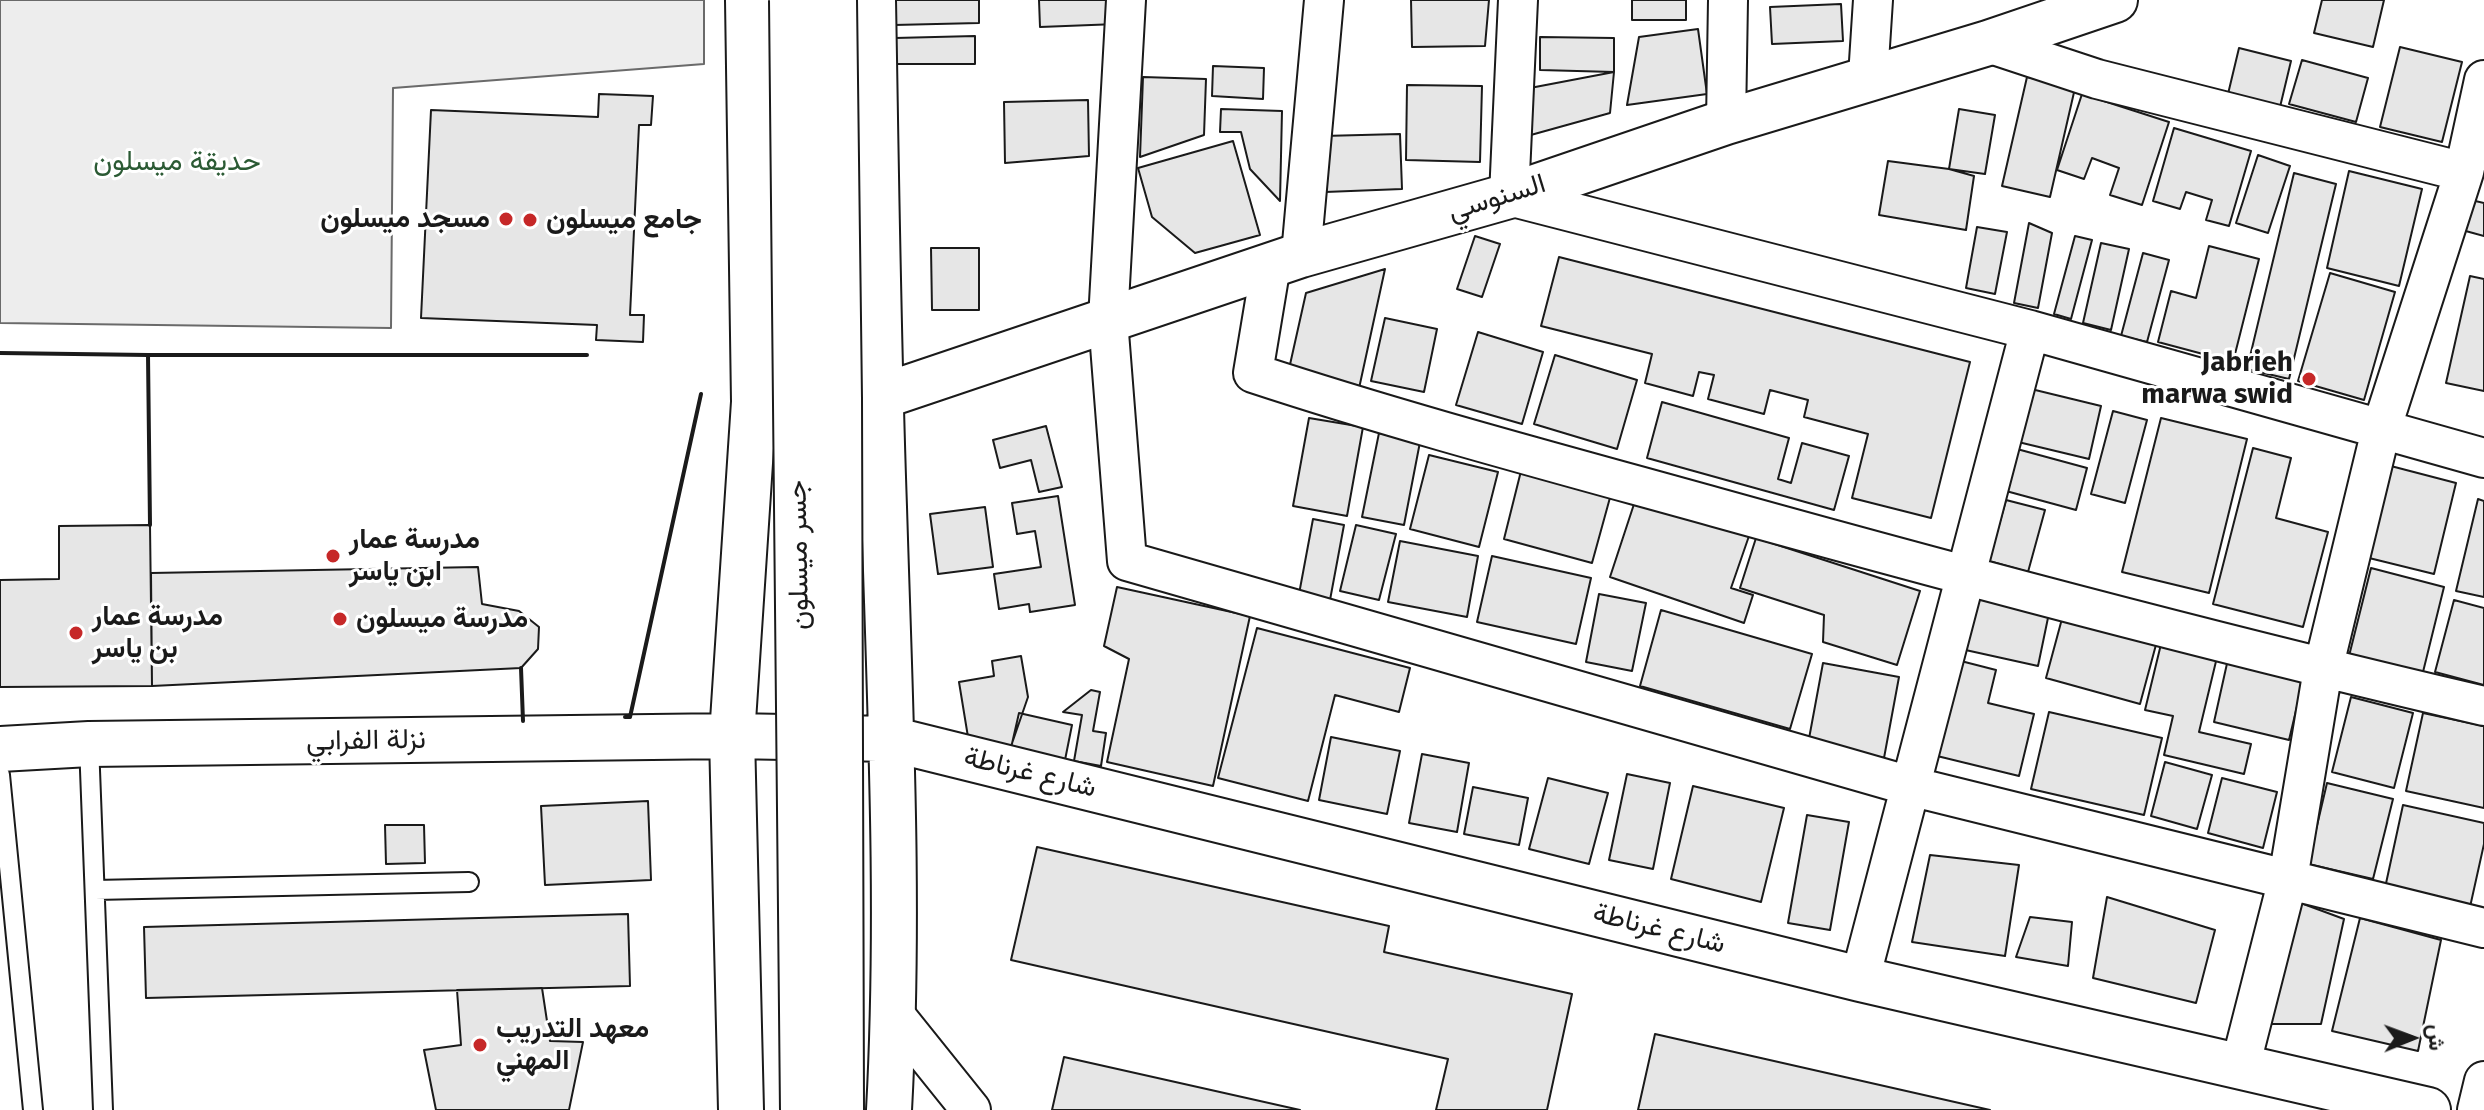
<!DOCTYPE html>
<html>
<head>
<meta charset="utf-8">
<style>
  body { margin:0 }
  #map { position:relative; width:2484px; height:1110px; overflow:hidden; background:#fff; font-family:"Fira Sans",Vazirmatn,sans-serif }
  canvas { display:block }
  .north { position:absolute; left:2372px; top:998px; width:80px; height:80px; -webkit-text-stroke:6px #fff; paint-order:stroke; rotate:89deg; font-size:22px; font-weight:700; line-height:32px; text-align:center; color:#1a1a1a }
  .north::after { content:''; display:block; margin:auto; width:28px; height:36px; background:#1a1a1a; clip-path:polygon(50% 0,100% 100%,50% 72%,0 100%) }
</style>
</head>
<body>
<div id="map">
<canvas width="2484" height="1110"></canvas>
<div class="north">ش</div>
</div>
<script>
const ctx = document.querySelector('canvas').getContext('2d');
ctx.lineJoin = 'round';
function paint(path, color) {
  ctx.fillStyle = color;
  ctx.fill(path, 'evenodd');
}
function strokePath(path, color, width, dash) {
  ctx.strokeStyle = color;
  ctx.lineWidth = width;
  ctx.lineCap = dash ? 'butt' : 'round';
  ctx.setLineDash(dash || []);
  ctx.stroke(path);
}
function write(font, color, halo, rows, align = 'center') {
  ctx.font = font + ' "Fira Sans",Vazirmatn,sans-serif';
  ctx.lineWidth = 6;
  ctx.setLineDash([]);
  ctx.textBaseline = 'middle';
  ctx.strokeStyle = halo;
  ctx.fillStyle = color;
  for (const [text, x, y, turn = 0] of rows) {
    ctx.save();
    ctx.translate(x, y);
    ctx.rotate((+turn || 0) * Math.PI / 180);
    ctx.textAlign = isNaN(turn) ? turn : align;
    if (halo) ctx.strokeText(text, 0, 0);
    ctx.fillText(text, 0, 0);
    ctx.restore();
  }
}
const built = new Path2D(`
  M0,0h704v64l-311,24 -2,240 -391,-5z`);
const building = new Path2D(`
  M894,0h85v23l-85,2z
  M1039,0h77l1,24 -77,3z
  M1411,0h78l-4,46 -73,1z
  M1632,0h54v20h-54z
  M2322,0h62l-11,47 -59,-14z
  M1841,4l2,37 -71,3 -2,-37z
  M1698,29l9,65 -80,11 12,-68z
  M975,36v28h-79l-1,-26z
  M1540,37l74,1v34l-74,-2z
  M2400,47l62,15 -20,80 -62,-15z
  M2239,48l52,13 -11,46 -52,-13z
  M2302,60l66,18 -12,44 -67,-18z
  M1213,66l51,2 -1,31 -51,-3z
  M1614,72l-4,41 -90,25 10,-50z
  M1143,77l63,2 -2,56 -64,22z
  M2027,77l48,11 -25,109 -48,-11z
  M1407,85l75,1 -2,76 -74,-2z
  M599,94l54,2 -2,29h-12l-9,190h14l-1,27 -47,-2 1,-15 -176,-7 10,-208 167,7z
  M2082,94l87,28 -27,83 -32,-10 9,-27 -27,-10 -8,21 -27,-9z
  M1088,100l1,56 -84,7 -1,-61z
  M1221,109l61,2 -2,90 -30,-32 -9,-37h-21z
  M1959,109l36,6 -10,59 -36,-5z
  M2174,128l77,23 -22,75 -23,-6 6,-20 -26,-8 -6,17 -27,-8z
  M1400,134l2,55 -77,3 -2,-56z
  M1233,141l27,94 -65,18 -43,-36 -14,-49z
  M2258,155l32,11 -22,67 -32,-10z
  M1888,161l61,8 25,7 -8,54 -87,-15z
  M2349,171l73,18 -23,97 -72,-18z
  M2294,173l42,11 -47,195 -42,-10z
  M2471,200l13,3v33l-22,-6z
  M2029,223l23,10 -14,75 -24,-5z
  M1977,227l30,5 -12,62 -29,-6z
  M1475,236l25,8 -18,53 -25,-8z
  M2075,236l17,4 -21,79 -17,-5z
  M2101,243l28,6 -18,81 -28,-7z
  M2209,246l50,13 -26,103 -75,-20 13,-51 25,7z
  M931,248h48v62h-47z
  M2143,253l26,7 -22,82 -26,-6z
  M1559,257l411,105 -39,156 -79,-20 16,-64 -64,-17 4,-17 -38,-10 -6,24 -56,-15 6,-24 -15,-3 -6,24 -48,-13 7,-29 -111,-28z
  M1385,269l-27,124 -71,-15 19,-85z
  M2330,273l65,19 -31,108 -66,-19z
  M2470,276l14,3v112l-38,-8z
  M1385,318l52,11 -13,63 -53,-11z
  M1478,332l65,20 -21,72 -66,-19z
  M1555,355l82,25 -20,69 -83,-25z
  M2027,388l74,18 -12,53 -75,-18z
  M1662,402l127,36 -11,41 13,4 11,-40 47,13 -15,54 -187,-52z
  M2113,411l34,9 -22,83 -34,-9z
  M1309,418l54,9 -16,89 -54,-10z
  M2161,418l86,21 -38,154 -87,-21z
  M1046,426l16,61 -23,5 -8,-32 -31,8 -7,-28z
  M1379,433l41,9 -16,83 -42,-8z
  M2253,448l38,10 -15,60 52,14 -25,95 -90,-23z
  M2017,449l70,19 -11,42 -70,-19z
  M1429,455l69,17 -19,75 -69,-18z
  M2387,465l69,18 -22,91 -69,-17z
  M1521,471l90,23 -19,69 -88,-24z
  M1058,496l17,109 -45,7 -1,-8 -30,5 -5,-35 47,-7 -6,-36 -18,3 -5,-31z
  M1636,498l113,38 -18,52 22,7 -9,28 -134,-46z
  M2478,499l6,2v96l-28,-6z
  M2006,500l39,10 -17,62 -39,-11z
  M985,507l8,60 -55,7 -8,-60z
  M1313,519l31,6 -14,75 -31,-6z
  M150,525l2,161 -152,1v-107l59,-1v-53z
  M1356,525l40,9 -17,66 -39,-9z
  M1756,538l164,53 -23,74 -74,-23 1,-27 -84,-27z
  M1400,541l78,15 -11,61 -79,-15z
  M1492,556l99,22 -15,66 -99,-22z
  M478,567l4,37 37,7 20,16 -1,22 -17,19 -369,18 -1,-113z
  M2371,568l73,19 -22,89 -73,-20z
  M1117,587l133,29 -37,170 -106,-24 22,-103 -25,-13z
  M1599,594l47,9 -14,68 -46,-9z
  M1971,596l78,17 -11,53 -77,-17z
  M2454,600l30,8v77l-49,-13z
  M1661,610l151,44 -22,75 -150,-43z
  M2063,615l94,26 -17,63 -94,-26z
  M1257,628l153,40 -11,44 -64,-17 -27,106 -90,-23z
  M2162,640l56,13 -19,79 52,12 -7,30 -80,-19 9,-39 -28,-6z
  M1021,656l7,41 -19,55 -41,-15 -9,-55 35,-6 -2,-15z
  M2228,659l76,18 -15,63 -75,-18z
  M1957,660l39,10 -8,33 46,11 -15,62 -86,-21z
  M1823,663l76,14 -15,81 -76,-14z
  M1091,690l9,2 -7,39 13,2 -5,33 -27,-5 8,-46 -19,-3z
  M2351,697l62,16 -19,75 -62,-16z
  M2049,712l113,26 -18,77 -113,-26z
  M1019,713l53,12 -7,35 -54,-12z
  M2423,713l61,13v82l-78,-17z
  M1331,737l69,14 -13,63 -68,-14z
  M1422,754l47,9 -12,69 -48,-9z
  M2165,762l47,13 -15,54 -46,-13z
  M1627,774l43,9 -17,86 -44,-9z
  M1548,778l60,15 -19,71 -60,-15z
  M2222,778l55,14 -14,56 -55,-15z
  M2327,783l66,16 -20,80 -65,-15z
  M1693,786l91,22 -23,94 -90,-23z
  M1473,787l55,11 -9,47 -55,-11z
  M648,801l3,79 -106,5 -4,-79z
  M2403,805l81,18v21l-14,63 -85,-19z
  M1807,815l42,7 -19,108 -42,-7z
  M385,825h39l1,38 -39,1z
  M1037,847l352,79 -5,26 188,42 -25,116h-111l12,-51 -437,-99z
  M1930,855l89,10 -14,91 -93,-14z
  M2107,897l108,33 -19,73 -103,-25z
  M2298,902l46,17 -23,105h-57z
  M628,914l2,72 -484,12 -2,-71z
  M2030,917l42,5 -4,44 -52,-9z
  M2360,918l81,22 -23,111 -86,-20z
  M542,988l8,53 33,1 -14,68h-133l-12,-60 37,-5 -4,-55z
  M1655,1034l335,76h-352z
  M1064,1057l236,53h-248z`);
const lane = new Path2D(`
  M89,744l14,366
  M0,775l33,335
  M95,890l374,-8`);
const street = new Path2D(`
  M1126,0l-18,320 19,241 783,225 574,142
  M1518,0l-9,196 521,134 454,128
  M1988,43l109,36 367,93
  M1868,77l5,-77
  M1726,122l2,-122
  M1301,255l23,-255
  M1271,265l-18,108c152,50 307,91 462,134 255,71 511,139 769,199
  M1860,979l170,-649
  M894,1014l77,96
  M2240,1067l48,-188 35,-210 58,-239 83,-258 20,-92
  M2477,1110l7,-29`);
const secondary = new Path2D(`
  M873,0c3,169 5,338 11,507 6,201 16,402 5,603
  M880,397l421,-142 208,-59 217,-74 262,-79 127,-43
  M0,749l89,-5 643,-8 159,3 969,240 568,131
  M741,1110l-9,-374 22,-334 -6,-402`);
const primaryBridge = new Path2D(`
  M792,0l11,1110
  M834,0l5,398 2,712`);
const wall = new Path2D(`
  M0,353l148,2 2,170
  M148,355h439
  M521,668l2,53
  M625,717h5l71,-323`);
const markers = [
  [506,219,8,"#c62828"],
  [530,220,8,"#c62828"],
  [2309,379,8,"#c62828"],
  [333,556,8,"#c62828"],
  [340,619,8,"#c62828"],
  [76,633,8,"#c62828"],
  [480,1045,8,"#c62828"]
];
const parkNames = [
  ["حديقة ميسلون",177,162]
];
const streetNames = [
  ["السنوسي",1497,198,-17],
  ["جسر ميسلون",799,555,-91],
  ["نزلة الفرابي",366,741,-1],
  ["شارع غرناطة",1030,773,14],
  ["شارع غرناطة",1659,929,14]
];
const poiNames = [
  ["مسجد ميسلون",490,219,"right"],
  ["جامع ميسلون",546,220],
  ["Jabrieh",2293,363,"right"],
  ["marwa swid",2293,395,"right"],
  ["مدرسة عمار",349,540],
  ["ابن ياسر",349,572],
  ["مدرسة عمار",92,617],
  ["بن ياسر",92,649],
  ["مدرسة ميسلون",356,619],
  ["معهد التدريب",496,1029],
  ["المهني",496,1061]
];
paint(built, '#ededed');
strokePath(built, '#6a6a6a', 2);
paint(building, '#e6e6e6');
strokePath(building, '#1a1a1a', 2);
strokePath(lane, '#1a1a1a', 22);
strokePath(street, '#1a1a1a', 42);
strokePath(secondary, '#1a1a1a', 48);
strokePath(lane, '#fff', 18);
strokePath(street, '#fff', 38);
strokePath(secondary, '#fff', 44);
strokePath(primaryBridge, '#1a1a1a', 48, []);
strokePath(primaryBridge, '#fff', 44);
strokePath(wall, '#1a1a1a', 4);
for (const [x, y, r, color] of markers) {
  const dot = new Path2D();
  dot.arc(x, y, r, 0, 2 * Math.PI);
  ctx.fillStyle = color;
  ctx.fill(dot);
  strokePath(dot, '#fff', 3);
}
write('28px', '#2b5a34', '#fff', parkNames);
write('28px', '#1a1a1a', '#fff', streetNames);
write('bold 28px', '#1a1a1a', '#fff', poiNames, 'left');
</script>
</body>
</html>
